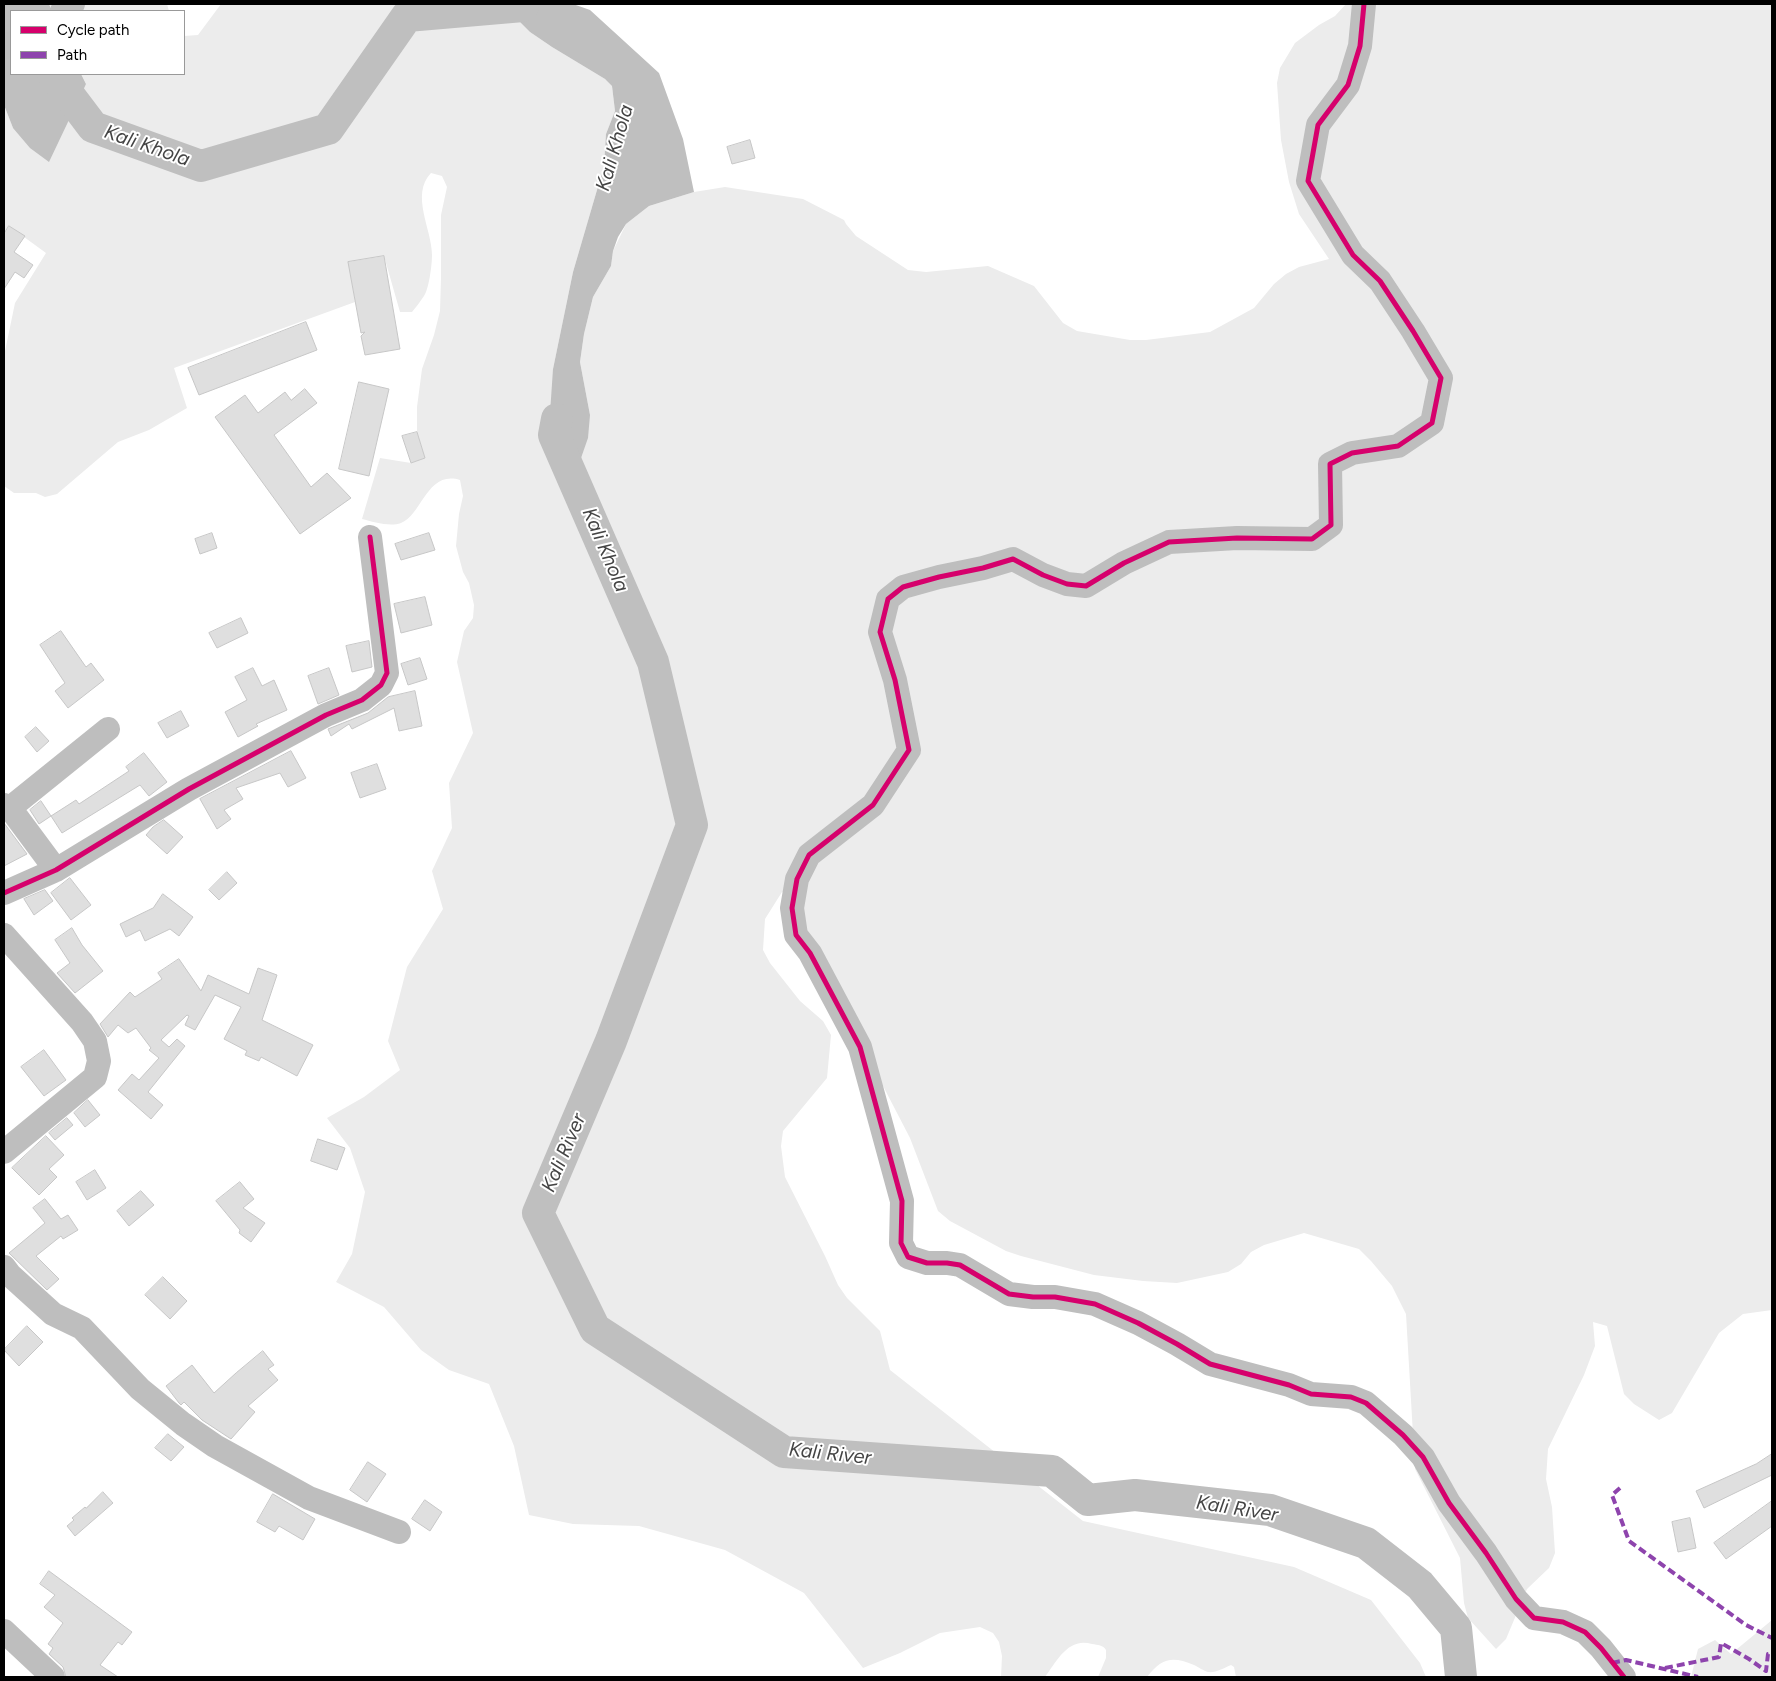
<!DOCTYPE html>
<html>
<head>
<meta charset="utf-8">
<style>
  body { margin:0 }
  #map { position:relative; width:1776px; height:1681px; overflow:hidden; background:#fff; font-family:Figtree,sans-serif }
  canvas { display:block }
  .frame { position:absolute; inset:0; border:5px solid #000; pointer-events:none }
  .legend { position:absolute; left:10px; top:10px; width:175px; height:65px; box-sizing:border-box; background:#fff; border:1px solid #999; margin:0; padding:6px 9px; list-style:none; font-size:15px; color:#000 }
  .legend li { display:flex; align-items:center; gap:10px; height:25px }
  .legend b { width:25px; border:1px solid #999 }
</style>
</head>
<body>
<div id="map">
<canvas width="1776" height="1681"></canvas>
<div class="frame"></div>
<ul class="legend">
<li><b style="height:6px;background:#d6006c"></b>Cycle path</li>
<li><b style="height:6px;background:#8e44ad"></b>Path</li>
</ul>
</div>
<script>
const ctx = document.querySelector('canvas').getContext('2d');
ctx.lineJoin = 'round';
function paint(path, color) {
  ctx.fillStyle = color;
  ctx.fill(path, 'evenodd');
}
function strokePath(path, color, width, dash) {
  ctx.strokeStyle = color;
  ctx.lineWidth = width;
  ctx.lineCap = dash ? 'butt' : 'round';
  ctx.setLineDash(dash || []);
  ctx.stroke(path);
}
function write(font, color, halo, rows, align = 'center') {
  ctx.font = font + ' Figtree,sans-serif';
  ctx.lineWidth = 4;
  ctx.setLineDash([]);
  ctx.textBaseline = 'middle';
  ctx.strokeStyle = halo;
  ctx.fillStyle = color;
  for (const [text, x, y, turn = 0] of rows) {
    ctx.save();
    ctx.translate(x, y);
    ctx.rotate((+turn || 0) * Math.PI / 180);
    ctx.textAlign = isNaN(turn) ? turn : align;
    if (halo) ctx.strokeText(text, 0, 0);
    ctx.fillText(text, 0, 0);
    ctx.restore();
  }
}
const green = new Path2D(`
  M49,4h118l2,7h-117z
  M221,4h247l19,12 33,6 10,10 22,15 53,32 7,7 3,25 -9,23 -2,32 -31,106 -20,97 37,46 -10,-53 4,-28 9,-37 18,-31 2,-15 13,-27 23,-18 45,-14 31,-5 78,12 41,21 2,4 10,12 52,34 18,2 62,-6 46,20 29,37 14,8 53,9h16l64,-8 44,-24 20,-24 12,-10 13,-7 30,-8 -30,-45 -10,-32 -8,-42 -4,-57 3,-15 15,-25 24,-18 16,-9 11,-12h426v1306l-29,4 -24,19 -47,80 -13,7 -25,-16 -10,-10 -17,-68 -14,-4 2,24 -11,29 -36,74 -2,30 6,28 3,46 -6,15 -22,21 -21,50 -10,10 -28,-31 -4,-15 -4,-45 -45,-89 -9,-155 -14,-28 -21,-25 -12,-12 -55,-16 -40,12 -13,7 -10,12 -13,8 -51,11 -34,-2 -49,-6 -73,-19 -15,-5 -56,-30 -12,-10 -28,-73 -42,-81 -56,-96 -13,-64 -17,-5 -17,27 -2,31 7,13 30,38 23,20 8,14 -4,43 -44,53 -2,15 4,31 40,79 13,29 9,13 33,33 10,39 193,151 211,46 77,33 49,63 6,14h-190l-2,-10 -3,-2c-7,3 -15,8 -23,7 -4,-1 -10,-5 -14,-7 -22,-9 -32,-7 -47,12h-49l8,-19v-8c-3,-5 -8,-5 -14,-6 -24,-7 -35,17 -47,33h-44l1,-21 -3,-14 -6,-9 -13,-6 -40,6 -40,20 -37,15 -59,-75 -79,-43 -86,-24 -66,-2 -44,-9 -15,-69 -25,-62 -40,-14 -28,-20 -37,-43 -48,-25 16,-28 13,-62 -15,-44 -23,-30 37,-21 36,-27 -12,-29 19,-74 36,-58 -11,-38 20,-43 -3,-45 24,-50 -16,-71 7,-31 9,-13 1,-13 -5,-22 -6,-11 -7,-26 3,-32 4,-18 -3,-16c-33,-10 -38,35 -59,43 -11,4 -28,-1 -39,-4l18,-61 31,5 14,-5 -8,-26v-25l5,-38 12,-34 6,-24 1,-33v-63l6,-28 -5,-11 -11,-3c-21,22 1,56 1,82 0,10 -3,34 -8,41 -4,6 -8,11 -12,16h-12l-16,-56 -35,6 6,40 -181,66 13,40 -38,22 -31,12 -61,52 -12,3 -9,-4h-22l-10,-7v-130l11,-53 31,-50 -37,-27 -5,8v-129l9,23 73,-44 -5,-10h103v-38l14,-1z
  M1772,1620v57h-81l7,-28 17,-9 16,14z`);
const water = new Path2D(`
  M4,4h45l3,7h-41v63h70l5,10 -37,78 -19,-14 -17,-20 -9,-23z
  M468,4h105l17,6 69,63 24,66 11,53 -45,14 -23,18 -8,13 -5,14 -2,15 -18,31 -9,37 -4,28 10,53 -2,23 -7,20 -26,6 -7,-21 5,-74 20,-97 31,-106 2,-32 9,-23 -3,-25 -7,-7 -53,-32 -22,-15 -10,-10 -33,-6z`);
const river = new Path2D(`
  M53,74l40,53 108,39 127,-37 79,-113 116,-10
  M557,419l-3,16 99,227 39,163 -81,216 -73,172 57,116 189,123 268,19 36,29 47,-5 135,15 96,33 54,42 36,43 5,49`);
const building = new Path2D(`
  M750,140l5,18 -23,6 -5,-17z
  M9,226l16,10 -11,16 19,13 -9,13 -9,-6 -11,17v-55z
  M384,256l16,93 -35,6 -4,-19 4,-4 -4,1 -13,-71z
  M306,322l11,28 -118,45 -11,-27z
  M359,382l30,7 -20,87 -30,-7z
  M305,389l12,14 -43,32 37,52 16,-14 24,25 -51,36 -85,-117 30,-22 13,18 27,-21 6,8z
  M417,432l8,26 -14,5 -9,-27z
  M212,533l5,15 -17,6 -5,-15z
  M429,533l6,17 -34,10 -6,-16z
  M425,597l7,28 -31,8 -7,-29z
  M241,618l7,15 -31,15 -8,-15z
  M61,631l25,36 5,-4 13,17 -36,28 -13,-17 10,-8 -25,-38z
  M369,641l3,26 -20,5 -6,-26z
  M420,658l7,21 -19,6 -7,-21z
  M253,668l9,18 12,-6 13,30 -31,14 2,2 -20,11 -13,-25 22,-12 -12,-23z
  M329,668l10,27 -21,9 -10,-28z
  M415,691l7,35 -23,5 -5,-23 -42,21 -3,-5 -18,12 -3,-7 40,-16 20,-16z
  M181,711l8,15 -22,12 -9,-15z
  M36,727l13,14 -12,11 -12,-15z
  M291,751l15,27 -18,9 -8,-14 -44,15 7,11 -19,11 7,9 -14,10 -17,-30z
  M144,753l23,29 -18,14 -9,-11 -78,48 -11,-17 25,-16 3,4 50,-33 -3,-4z
  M377,764l9,25 -26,9 -9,-25z
  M41,801l10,15 -12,8 -9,-14z
  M164,820l19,17 -16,17 -21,-19 7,-8z
  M4,823l23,31 -23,12z
  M227,872l10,11 -18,17 -10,-10z
  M70,878l21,27 -20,15 -20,-27z
  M45,890l8,11 -19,14 -10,-16z
  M163,894l30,23 -14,19 -9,-7 -25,12 -5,-11 -14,7 -6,-13 33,-16z
  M72,928l10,17 21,26 -28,22 -18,-20 13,-10 -15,-23z
  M179,959l22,32 7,-16 41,19 9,-26 19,7 -15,45 51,25 -16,31 -36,-19 -2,4 -14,-6 2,-4 -23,-12 17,-32 -26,-12 -20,35 -10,-5 4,-9 -2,-1 -26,25 8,7 8,-8 8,7 -37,46 15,13 -12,14 -33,-29 14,-16 7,6 20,-22 -10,-8 2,-2 -15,-20 -8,5 -10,-8 -10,12 -8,-13 30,-32 5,5 27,-18 -4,-6z
  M44,1050l22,30 -22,16 -23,-29z
  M88,1100l12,15 -15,12 -11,-14z
  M67,1118l6,7 -18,15 -6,-7z
  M46,1136l18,19 -15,14 8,8 -18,18 -27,-27z
  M318,1139l27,9 -8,22 -26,-9z
  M95,1170l11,18 -19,12 -11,-18z
  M240,1182l14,17 -11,9 22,15 -14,19 -12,-9 1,-3 -24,-29z
  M141,1191l13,14 -25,21 -12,-15z
  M45,1199l16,20 7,-4 10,15 -15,9 -2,-3 -25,20 23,23 -12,11 -38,-37 36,-30 -12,-15z
  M163,1277l24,24 -17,18 -25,-24z
  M27,1326l16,16 -24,24 -15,-16z
  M263,1351l11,14 -6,4 10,11 -30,26 7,6 -24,27 -29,-19 -18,-18 -3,3 -2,-2 -13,-17 26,-21 22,28 22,-20z
  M168,1434l16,13 -13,14 -16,-13z
  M1772,1454v21l-68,33 -8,-17 60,-27z
  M368,1462l18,12 -19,28 -17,-12z
  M103,1492l10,11 -38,33 -8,-10 7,-6 -2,-2 13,-11 1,1z
  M273,1494l42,25 -12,21 -24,-14 -4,6 -18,-10z
  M425,1500l17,12 -12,19 -18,-12z
  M1772,1501v25l-46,33 -12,-16z
  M1690,1518l6,30 -18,4 -6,-30z
  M49,1571l83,61 -10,13 -4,-3 -18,23 18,12h-52l-3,-10 -14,-13 4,-6 -5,-4 15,-21 -19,-16 11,-12 -15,-11z`);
const minor = new Path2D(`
  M1364,4l-4,42 -12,39 -30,40 -10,56 45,74 27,26 33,50 28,47 -9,45 -34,23 -46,7 -22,11 1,61 -19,14 -75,-1 -68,4 -45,21 -38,23 -19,-2 -24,-9 -30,-16 -30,9 -44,9 -36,10 -15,12 -8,33 15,48 14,70 -36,55 -64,50 -12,24 -5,29 4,27 14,18 50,94 42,154 -1,42 7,14 19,6h20l13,2 49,29 24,3h22l40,7 43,19 39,21 33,20 79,21 22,9 40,3 15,6 37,32 20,22 26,46 37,50 30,46 18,19 29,4 22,10 16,16 23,29
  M62,11l11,-7
  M4,47l7,-4
  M4,805l6,3 46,62
  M10,808l98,-79
  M4,893l52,-23 133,-81 137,-74 36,-15 19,-15 6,-12 -17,-136
  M4,935l78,87 13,19 4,20 -4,16 -91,75
  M4,1267l6,8 43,39 29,14 58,61 43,35 32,22 94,52 90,34
  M4,1631l49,46`);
const quiet = new Path2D(`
  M1620,1488l-8,7 17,46 117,84 26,13
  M1612,1663l14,-3 72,17
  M1665,1668l54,-11 2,-14 28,16 17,12 2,-17 4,-1`);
const cycleway = new Path2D(`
  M1364,4l-4,42 -12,39 -30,40 -10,56 45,74 27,26 33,50 28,47 -9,45 -34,23 -46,7 -22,11 1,61 -19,14 -75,-1 -68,4 -45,21 -38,23 -19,-2 -24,-9 -30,-16 -30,9 -44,9 -36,10 -15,12 -8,33 15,48 14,70 -36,55 -64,50 -12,24 -5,29 4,27 14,18 50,94 42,154 -1,42 7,14 19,6h20l13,2 49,29 24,3h22l40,7 43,19 39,21 33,20 79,21 22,9 40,3 15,6 37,32 20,22 26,46 37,50 30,46 18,19 29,4 22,10 16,16 23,29
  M4,893l52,-23 133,-81 137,-74 36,-15 19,-15 6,-12 -17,-136`);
const waterNames = [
  ["Kali Khola",147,146,19],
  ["Kali Khola",615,148,-74],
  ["Kali Khola",605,550,67],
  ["Kali River",564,1153,-67],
  ["Kali River",830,1454,6],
  ["Kali River",1237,1509,9]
];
paint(green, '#ececec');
paint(water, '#bfbfbf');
strokePath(river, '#bfbfbf', 32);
paint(building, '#dfdfdf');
strokePath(building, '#c7c7c7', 1);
strokePath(minor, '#bebebe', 24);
strokePath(quiet, '#8e44ad', 4, [8, 4]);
strokePath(cycleway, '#d6006c', 5);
write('italic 20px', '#444', '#fff', waterNames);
</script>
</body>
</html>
